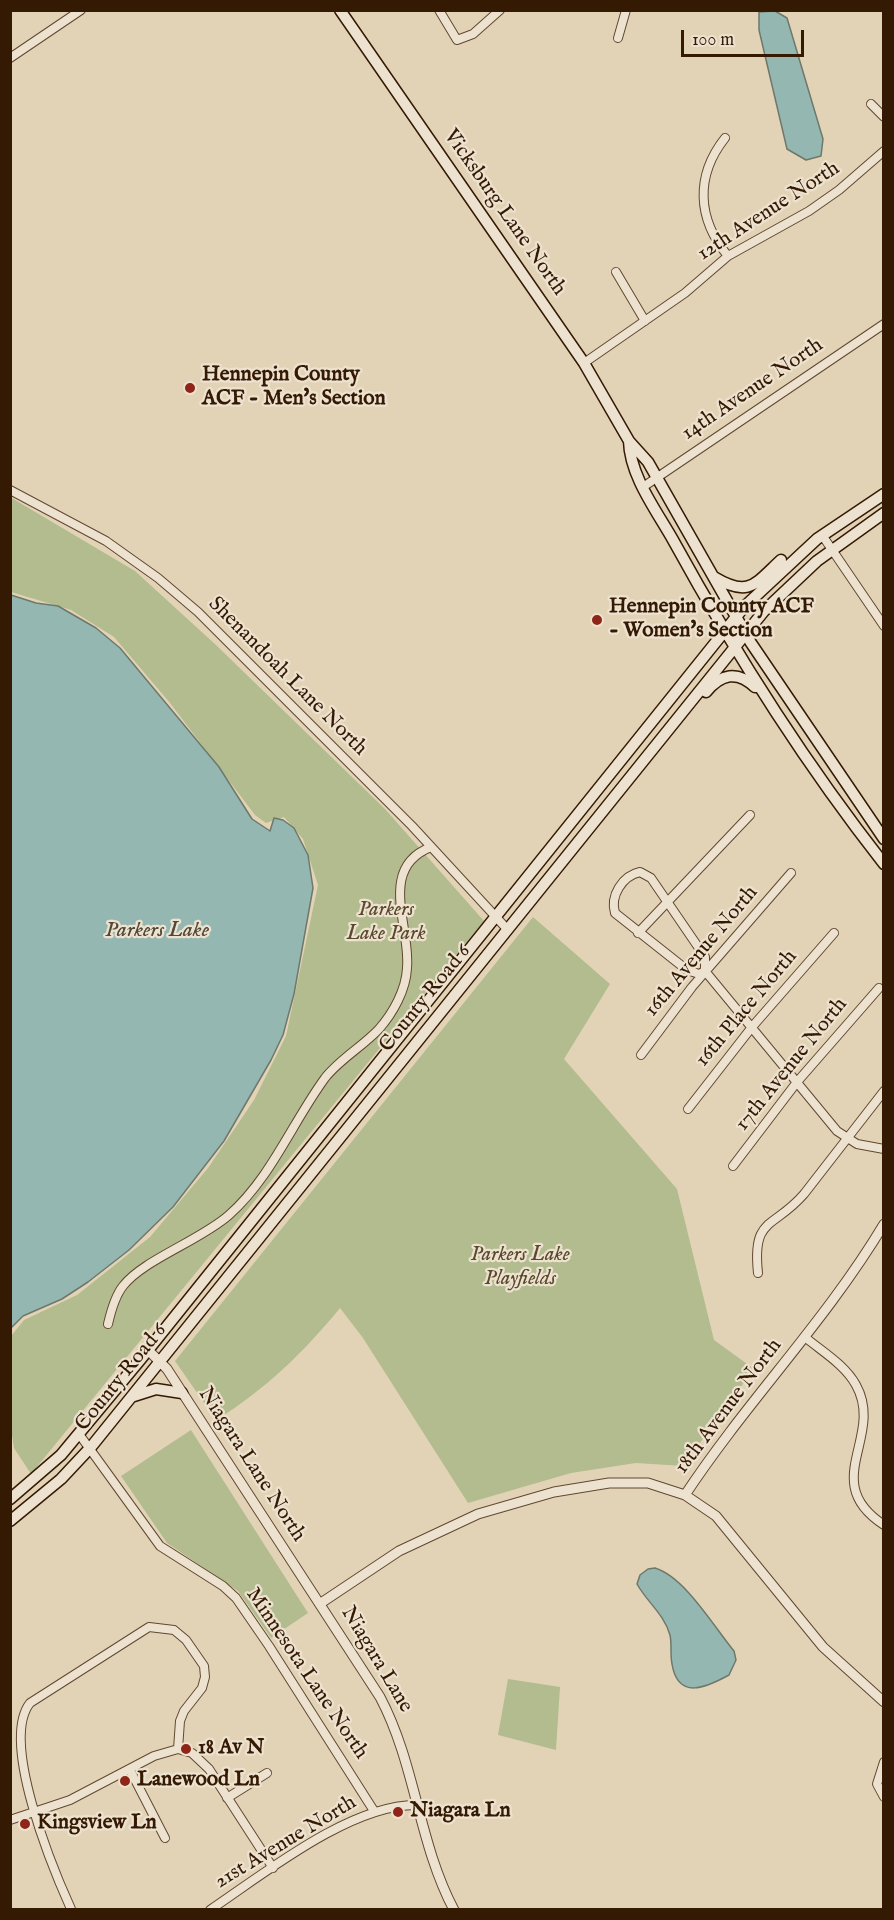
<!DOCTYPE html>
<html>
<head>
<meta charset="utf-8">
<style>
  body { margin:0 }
  #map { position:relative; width:894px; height:1920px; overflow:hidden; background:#e3d3b6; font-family:"IM FELL English",serif }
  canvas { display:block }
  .frame { position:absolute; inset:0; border:12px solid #341903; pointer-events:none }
  .scale { position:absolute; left:681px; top:30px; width:123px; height:27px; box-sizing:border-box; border:3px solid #341903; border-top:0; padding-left:8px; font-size:18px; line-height:21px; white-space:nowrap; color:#341903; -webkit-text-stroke:4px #ede2d0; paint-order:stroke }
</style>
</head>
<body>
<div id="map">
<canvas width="894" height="1920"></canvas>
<div class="frame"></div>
<div class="scale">100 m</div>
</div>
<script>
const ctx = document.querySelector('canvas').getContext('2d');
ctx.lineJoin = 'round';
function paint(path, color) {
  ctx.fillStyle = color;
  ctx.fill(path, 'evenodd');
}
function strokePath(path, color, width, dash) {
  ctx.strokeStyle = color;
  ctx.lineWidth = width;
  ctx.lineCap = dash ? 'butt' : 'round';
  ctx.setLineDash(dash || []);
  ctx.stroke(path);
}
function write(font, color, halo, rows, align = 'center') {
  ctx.font = font + ' "IM FELL English",serif';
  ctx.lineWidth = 4.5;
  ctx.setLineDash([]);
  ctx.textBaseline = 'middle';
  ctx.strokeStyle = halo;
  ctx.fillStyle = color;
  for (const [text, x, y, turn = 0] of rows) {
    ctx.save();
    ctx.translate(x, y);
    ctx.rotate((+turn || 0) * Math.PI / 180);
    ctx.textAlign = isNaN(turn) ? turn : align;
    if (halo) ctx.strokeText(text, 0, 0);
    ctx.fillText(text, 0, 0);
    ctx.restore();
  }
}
const green = new Path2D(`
  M10,497l125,74 81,74 169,164 99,112 -453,553 -17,-26 -4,-26 1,-86 13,-16 53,-25 73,-58 58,-69 46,-68 32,-64 32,-151 -15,-46 -19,-22 -18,6 -11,-8 -85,-112 -56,-66 -43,-27 -60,-18z
  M533,917l77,67 -46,75 113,130 37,151 40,29 -71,97 -47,-3 -65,10 -103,30 -105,-165 -23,-30c-36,44 -75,82 -124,112l-41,-59z
  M191,1430l117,183 -37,25 -33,-47 -71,-48 -46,-67z
  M508,1679l52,8 -4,63 -58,-15z`);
const water = new Path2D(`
  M775,11l12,7 36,121 -2,17 -15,4 -19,-11 -28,-119v-18z
  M11,595l25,8 22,3 38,22 24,20 99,119 33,52 18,12 4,-13 9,2 11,8 14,27 5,33 -19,106 -11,41 -12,25 -47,81 -51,66 -44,43 -41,32 -26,17 -39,17 -12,12z
  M655,1568c30,9 59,59 79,83l2,9 -7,15c-22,12 -51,26 -57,-11 -2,-10 0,-20 -2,-29 -6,-21 -23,-33 -33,-51l3,-9 8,-6z`);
const minor = new Path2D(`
  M439,10l18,30 16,-6 27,-24
  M618,38l8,-28
  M10,58l71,-48
  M871,104l13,13
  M725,138c-30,38 -28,81 3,118
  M616,272l29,49
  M584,363l101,-70 43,-37 81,-45 30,-21 45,-39
  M643,487l241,-163
  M10,490l96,51 52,37 40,34 214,214 95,103
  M822,535l62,91
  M640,872l11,6 54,79v14l-6,3 -12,-4 -72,-57c-5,-17 7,-37 25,-41z
  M638,933l112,-118
  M705,971l132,160 20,13 27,5
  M641,1055l51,-68 99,-114
  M688,1109l64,-82 82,-94
  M733,1166l64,-84 82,-94
  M758,1273c-6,-57 16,-44 46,-79l80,-103
  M108,1324c3,-13 7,-28 15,-38 20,-26 78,-46 106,-71 42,-37 63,-92 96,-137 15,-19 37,-31 54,-49 14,-16 27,-39 28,-61 4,-41 -30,-100 24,-121
  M806,1338c17,14 39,27 50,47 29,52 -38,97 28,140
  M79,1434l81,112 63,40 13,12 33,48 105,165
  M884,1762l-7,22 7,13
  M130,1770l35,68
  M227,1798l40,-25
  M10,1820l60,-20 84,-44 24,-7 14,4 17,16 64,99
  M71,1909c-19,-42 -71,-168 -41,-206l119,-76 25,3 12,10 18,26 1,11 -3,11 -18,23 -4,10 -2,28
  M210,1910c55,-37 141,-106 207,-105`);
const tertiary = new Path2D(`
  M148,1350l19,19 213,328c36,68 38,145 74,213
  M685,1495c62,-94 141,-174 199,-271
  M321,1603l78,-52 79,-37 76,-22 55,-9h39l37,12 31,21 107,131 61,55`);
const secondary = new Path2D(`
  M340,10l244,353 45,78 19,21 103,181 133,196
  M629,441c1,35 27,69 44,99 62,113 131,222 211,324
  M714,577c35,21 41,7 67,-17
  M706,692c15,-18 31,-22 49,-5
  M134,1396l22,-7 26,4
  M10,1499l51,-44 79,-95 604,-753 73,-68 67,-45
  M10,1521l51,-42 30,-32 673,-836 53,-50 67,-48`);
const markers = [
  [190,388,6,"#8f2418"],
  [597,620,6,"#8f2418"],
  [186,1749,6,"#8f2418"],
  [125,1781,6,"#8f2418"],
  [398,1812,6,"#8f2418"],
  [25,1824,6,"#8f2418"]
];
const streetNames = [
  ["12th Avenue North",769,212,-33],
  ["Vicksburg Lane North",504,213,55],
  ["14th Avenue North",753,390,-34],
  ["Shenandoah Lane North",287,677,45],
  ["16th Avenue North",702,952,-50],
  ["County Road 6",426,999,-51],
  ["16th Place North",747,1009,-50],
  ["17th Avenue North",792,1065,-51],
  ["County Road 6",122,1378,-51],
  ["18th Avenue North",729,1407,-53],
  ["Niagara Lane North",251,1465,57],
  ["Niagara Lane",376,1660,59],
  ["Minnesota Lane North",306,1674,56],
  ["21st Avenue North",286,1843,-31]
];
const poiNames = [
  ["Hennepin County",202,376],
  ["ACF - Men's Section",202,400],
  ["Hennepin County ACF",609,608],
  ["- Women's Section",609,632],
  ["18 Av N",198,1749],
  ["Lanewood Ln",137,1781],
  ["Niagara Ln",410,1812],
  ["Kingsview Ln",37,1824]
];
const parkNames = [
  ["Parkers",386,911],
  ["Lake Park",386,935],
  ["Parkers Lake",520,1256],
  ["Playfields",520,1280]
];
const waterNames = [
  ["Parkers Lake",157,931]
];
paint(green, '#b2bc8f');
paint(water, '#95b7b1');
strokePath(water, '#6e786b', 1.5);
strokePath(minor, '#604830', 10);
strokePath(tertiary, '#604830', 11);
strokePath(secondary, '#341903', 13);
strokePath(minor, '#ede2d0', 8);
strokePath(tertiary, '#ede2d0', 9);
strokePath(secondary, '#ede2d0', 10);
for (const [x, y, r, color] of markers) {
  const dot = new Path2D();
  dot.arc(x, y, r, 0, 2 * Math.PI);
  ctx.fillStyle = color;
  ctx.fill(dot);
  strokePath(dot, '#ede2d0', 2);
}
write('21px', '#341903', '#ede2d0', streetNames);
write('bold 21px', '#341903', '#ede2d0', poiNames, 'left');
write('italic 21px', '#5a4a2d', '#ede2d0', parkNames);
write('italic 22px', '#514837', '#ede2d0', waterNames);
</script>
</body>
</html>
